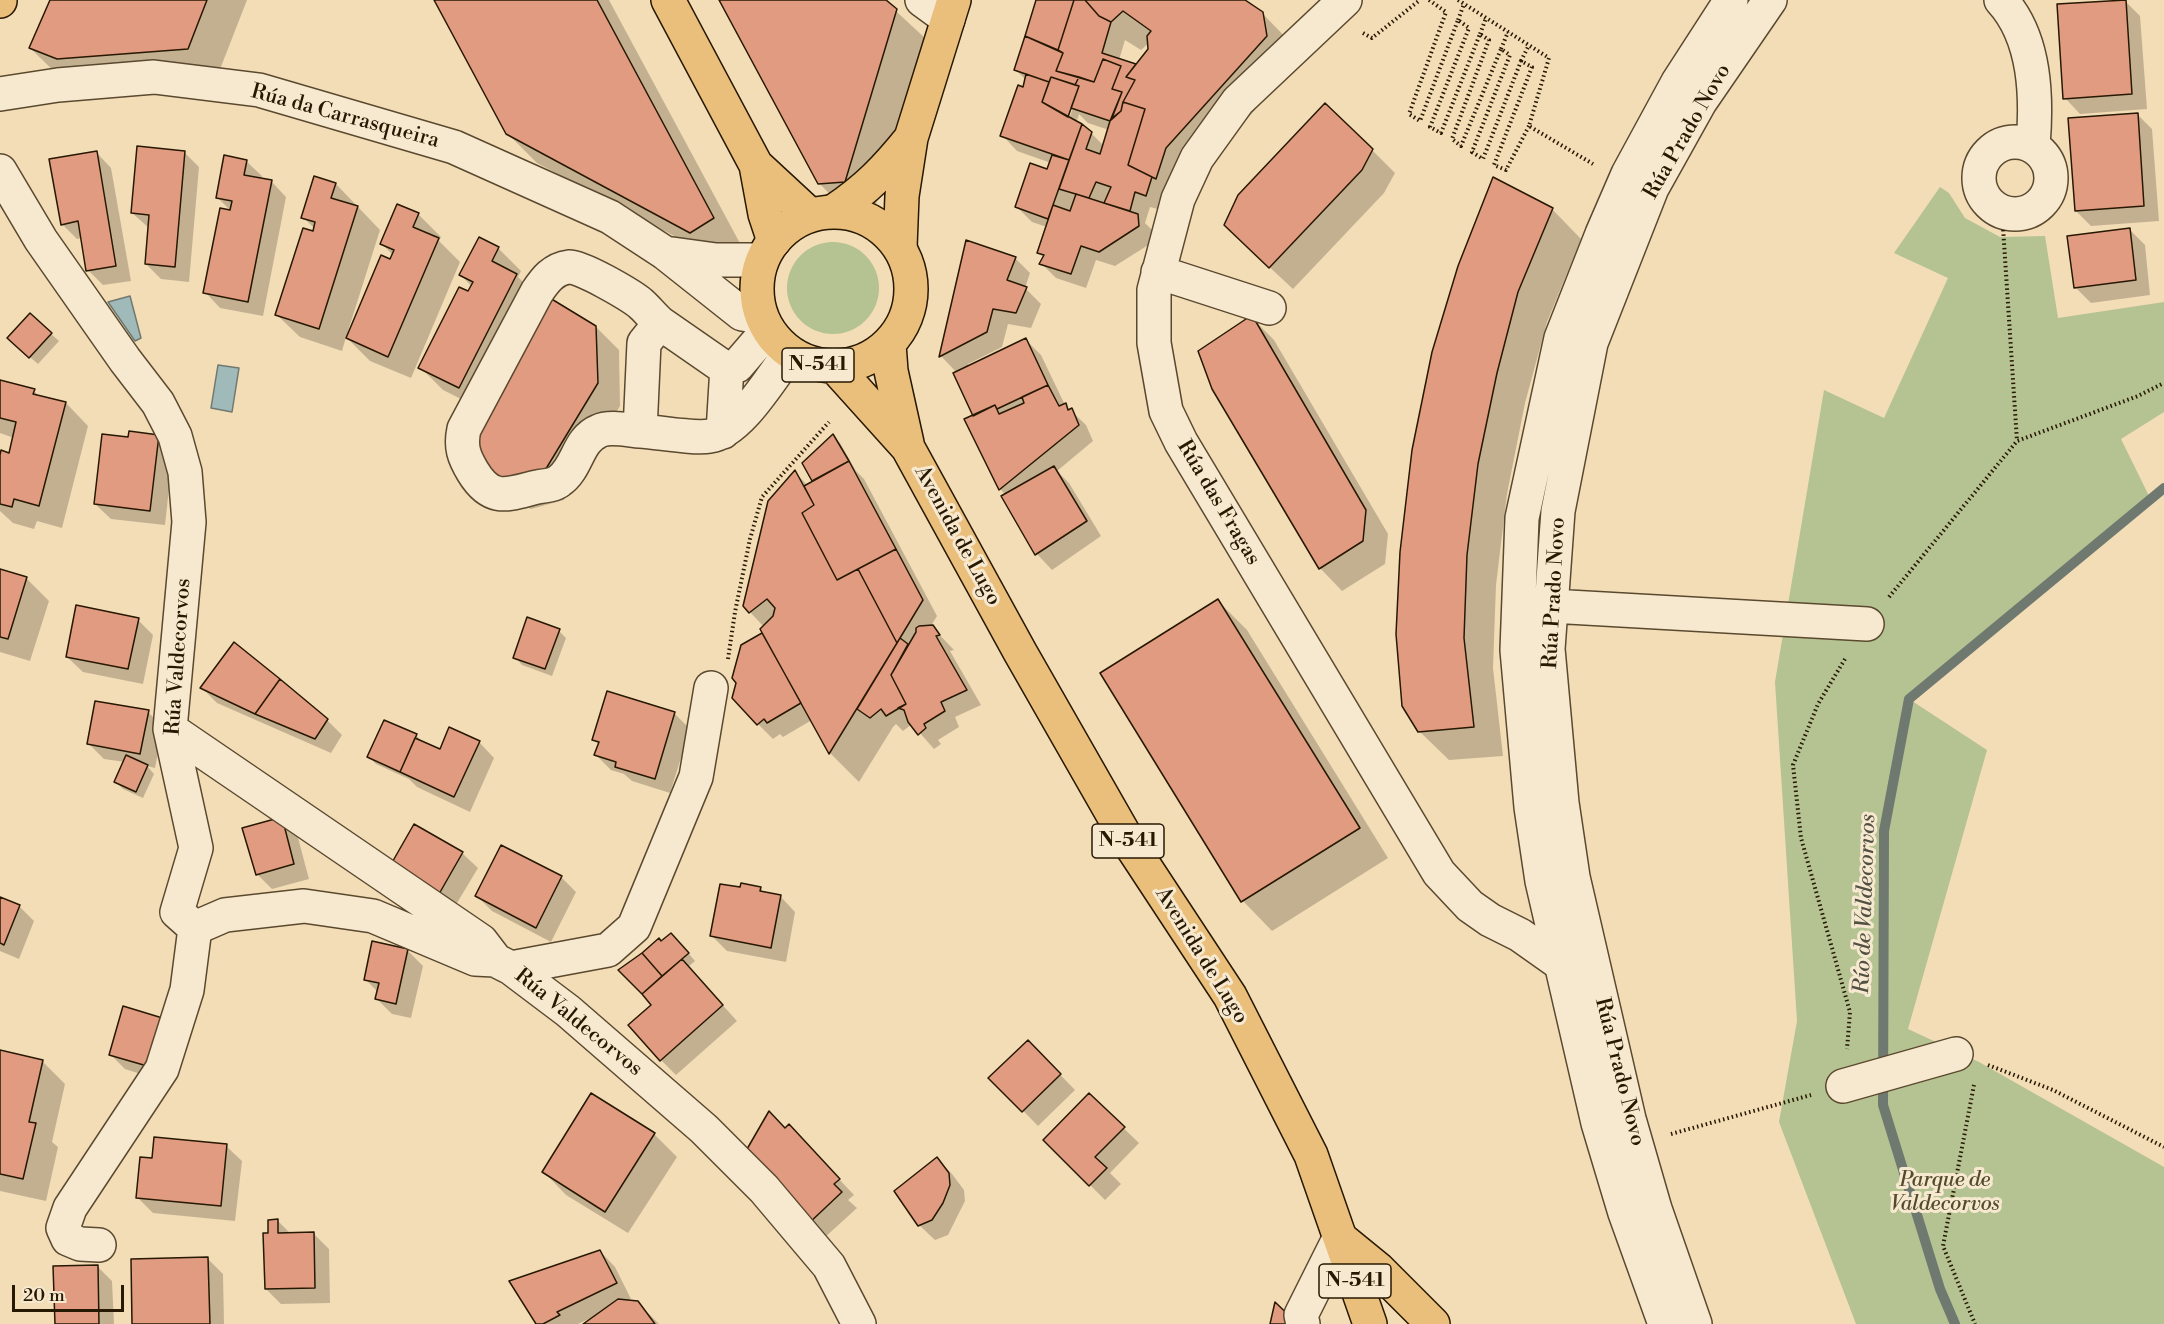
<!DOCTYPE html>
<html>
<head>
<meta charset="utf-8">
<style>
  body { margin:0 }
  #map { position:relative; width:2164px; height:1324px; overflow:hidden; background:#f3ddb6; font-family:"Libre Bodoni",serif }
  canvas { display:block }
  .scale { position:absolute; left:12px; top:1285px; width:112px; height:27px; box-sizing:border-box; border:3px solid #271802; border-top:0; padding-left:8px; font-size:18px; line-height:21px; white-space:nowrap; color:#271802; -webkit-text-stroke:4px #f7e9d0; paint-order:stroke }
</style>
</head>
<body>
<div id="map">
<canvas width="2164" height="1324"></canvas>
<div class="scale">20 m</div>
</div>
<script>
const ctx = document.querySelector('canvas').getContext('2d');
ctx.lineJoin = 'round';
function paint(path, color) {
  ctx.fillStyle = color;
  ctx.fill(path, 'evenodd');
}
function strokePath(path, color, width, dash) {
  ctx.strokeStyle = color;
  ctx.lineWidth = width;
  ctx.lineCap = dash ? 'butt' : 'round';
  ctx.setLineDash(dash || []);
  ctx.stroke(path);
}
function write(font, color, halo, rows, align = 'center') {
  ctx.font = font + ' "Libre Bodoni",serif';
  ctx.lineWidth = 6;
  ctx.setLineDash([]);
  ctx.textBaseline = 'middle';
  ctx.strokeStyle = halo;
  ctx.fillStyle = color;
  for (const [text, x, y, turn = 0] of rows) {
    ctx.save();
    ctx.translate(x, y);
    ctx.rotate((+turn || 0) * Math.PI / 180);
    ctx.textAlign = isNaN(turn) ? turn : align;
    if (halo) ctx.strokeText(text, 0, 0);
    ctx.fillText(text, 0, 0);
    ctx.restore();
  }
}
const green = new Path2D(`
  M1940,187l9,6 16,25 35,19 45,-1 13,82 106,-16v110l-43,27 29,59 -241,201 78,51 -79,279 71,33 185,105v157h-308l-77,-202 18,-101 -22,-339 49,-292 60,28 64,-140 -54,-25z
  M787 288a46 46 0 1 1 92 0a46 46 0 1 1-92 0Z`);
const water = new Path2D(`
  M130,296l11,42 -6,3 -27,-39z
  M218,365l21,3 -7,44 -21,-4z`);
const shadow = new Path2D(`
  M52,0h195l-30,77h-157l-30,-29z
  M436,0h173l133,247 -21,14 -184,-98 -29,-29z
  M721,0h163l42,39 -52,172 -26,2 -29,-30z
  M1037,0h205l20,13 29,30 5,22 -102,112 -33,33 -11,-3 -5,16 8,8v11l-38,24 -19,-6 -10,28 -30,-10 -15,-15 3,-5 -6,-6 9,-25 -15,-5 -15,-15 31,-36 3,-8 -34,-12 -15,-16 22,-46 2,-9 -10,-10zM1125,40l16,10 8,-7 1,7 -13,16 -18,-6zM1071,105l2,3 -6,17 -2,-1zM1079,114l9,9 21,7 -5,16 -13,-13 -15,-9z
  M2125,1l15,15 7,93 -67,5 -15,-16z
  M2137,114l15,15 7,92 -68,5 -15,-15z
  M1372,150l23,23 -11,20 -91,96 -44,-41z
  M96,152l15,16 20,113 -28,4 -15,-15 -6,-32 -5,1 -15,-15z
  M184,152l15,15 -10,115 -28,-3 -15,-15 3,-36 -17,-15z
  M246,161l16,15 -1,4 10,1 15,16 -23,119 -43,-8 -15,-16 28,-79 -15,-15z
  M1493,179l59,30 29,30 -34,83 -22,81 -18,91 -11,91 -3,83 10,88 -54,4 -30,-29z
  M336,184l44,46 -32,101 2,1 43,-77 -11,-11 36,-30 23,23 -2,4 21,21 -49,116 -41,-17 -24,-24 -4,14 -42,-14 -23,-22 38,-86 -12,-12z
  M2129,229l16,16 5,50 -59,8 -16,-16z
  M967,242l48,16 15,15 -5,15 16,16 -10,24 -23,-4 -6,23 -34,17 2,3 56,-27 15,15 24,50 21,20 7,16 -36,30 12,12 32,53 -49,34 -15,-16 -34,-58 3,-1 -5,-5 -34,-70 8,-3 -18,-44 -16,-17z
  M498,248l23,23 -3,6 21,21 57,29 23,23 1,56 -56,94 -33,9 -29,-17 -21,-83 -38,-19 -23,-23 52,-80 -11,-12z
  M30,315l29,26 -21,23 -22,-19z
  M1251,317l23,23 114,194 -3,30 -43,27 -22,-23z
  M0,382l34,9 6,6 26,6 22,23 -26,102 -25,-7 -3,8 -21,-6 -13,-12v-50l10,-7 4,-16 -14,-5z
  M158,436l15,16 -8,73 -54,-6 -16,-15 34,-65z
  M833,436l7,7 16,28 8,8 73,137 -6,10 23,24 -4,1 31,54 -26,12 4,10 -21,13 3,4 -7,5 -22,-25 -9,7 -7,-7 -3,3 -34,55 -29,-29 -18,-33 -29,17 -3,-3 -7,5 -15,-15 4,-89 5,5 -3,-13 -14,-15 45,-140 13,14 7,-4 -2,-2z
  M0,570l26,8 23,23 -19,60 -30,-9z
  M1218,601l29,29 141,228 -116,73 -29,-30 -141,-227z
  M138,620l15,15 -10,49 -60,-12 -16,-15z
  M559,631l7,7 -14,38 -30,-11 -7,-8z
  M202,688l125,32 15,15 -11,18 -114,-50z
  M608,693l67,21 15,15 -20,64 -38,-12 -8,-7 -13,-4 -15,-15 3,-10 -5,-5z
  M148,712l15,15 -8,41 -8,-2 7,8 -11,24 -20,-9 -7,-7 9,-20 -21,-3 -15,-15z
  M416,735l8,9 17,7 38,-9 15,16 -24,54 -53,-25 -8,-8 -33,-15 -7,-7z
  M281,819l16,15 12,45 -37,10 -15,-15z
  M462,853l16,15 -24,40 -47,-27z
  M561,877l15,15 -25,50 -59,-31 -15,-15z
  M760,888l5,6 15,2 15,16 -9,50 -59,-11 -15,-15 29,-47z
  M0,898l19,8 15,15 -15,38 -19,-8z
  M679,942l16,19 -7,6 49,54 -61,54 -15,-15 -7,-55 -11,-12 19,-50z
  M407,950l16,16 -12,52 -19,-4 -15,-15 1,-7 -13,-13z
  M124,1007l45,76 -44,-14 -15,-15z
  M0,1052l42,9 23,23 -13,58 6,5 -12,54 -46,-10z
  M1043,1057l32,33 -37,36 -47,-48z
  M1089,1095l50,48 -29,30 11,11 -16,16 -60,-60z
  M785,1130l19,12 50,53 -6,5 9,8 -34,31 -78,-83z
  M654,1134l23,23 -49,76 -62,-38 -22,-23z
  M226,1146l16,15 -7,60 -82,-8 -16,-16 16,-37z
  M937,1159l15,15 12,16 1,11 -17,34 -13,5 -16,-15z
  M278,1221l13,13h23l15,15 1,54 -49,1 -15,-15 3,-55z
  M600,1251l15,16 16,32 -5,2 11,1 22,22h-74l7,-5 -1,-1 -13,6h-40z
  M208,1259l15,15 1,50h-90z
  M97,1266l15,15 2,43h-58z`);
const stream = new Path2D(`
  M1955,1324l-15,-35 -57,-184 1,-274 25,-132 255,-211`);
const building = new Path2D(`
  M50,0h157l-19,49 -131,10 -28,-11z
  M434,0h163l117,218 -24,15 -184,-99z
  M719,0h167l11,9 -52,173 -27,2z
  M1036,0h38l-16,50 -33,-14z
  M1074,0h11l14,16 12,6 -9,31 34,11 -10,13 9,3 -12,22 -2,9 -9,7 10,-26 -10,-3 9,-23 -18,-7 -9,23 -38,-11 7,-18 -5,-3z
  M1085,0h160l18,12 4,24 -101,112 -10,31 -28,-14 17,-56 -22,-7 12,-22 -9,-3 22,-28 -1,-13 4,-5 -28,-20 -12,11 -12,-6z
  M2126,0l6,94 -69,5 -6,-95z
  M1025,36l38,17 -7,18 23,6 -4,8 -24,-8 -2,5 -35,-12z
  M1103,59l18,7 -9,23 10,3 -12,29 -39,-13 8,-22 -4,-1 4,-8 15,5z
  M1026,74l23,8 -7,20 40,22 -13,36 -69,-24 18,-51 5,2z
  M1051,77l28,9 -11,31 -26,-15z
  M1123,102l22,7 -17,56 24,12 -6,19 -11,-4 -5,19 -26,-8 7,-16 -15,-5 -7,16 -30,-9 23,-65 10,8 -6,17 14,5 10,-33 11,-10z
  M1325,103l48,46 -11,21 -93,98 -45,-43 14,-30z
  M2138,113l6,93 -69,5 -7,-93z
  M137,146l48,5 -10,116 -30,-3 4,-49 -18,-2z
  M97,151l19,115 -30,5 -8,-50 -17,4 -12,-66z
  M224,155l23,5 -3,15 28,5 -24,122 -45,-9 17,-85 10,2 2,-9 -16,-3z
  M1052,155l17,5 -21,59 -33,-12 15,-44 17,6z
  M314,176l22,7 -5,15 27,8 -39,123 -44,-14 28,-87 10,3 2,-9 -14,-4z
  M1493,177l60,31 -35,84 -21,81 -19,91 -11,91 -3,83 10,89 -56,5 -16,-26 -6,-72 4,-82 12,-102 20,-98 26,-86z
  M1076,194l62,20 1,12 -40,26 -18,-6 -10,28 -32,-10 5,-9 -7,-2 16,-48 17,6z
  M397,204l22,9 -6,14 26,11 -51,119 -42,-19 35,-83 9,4 4,-9 -14,-6z
  M2130,228l6,52 -62,8 -7,-52z
  M479,237l20,10 -7,14 25,13 -58,114 -41,-20 41,-81 9,4 5,-9 -14,-7z
  M966,240l50,17 -9,23 20,7 -11,26 -23,-4 -6,23 -48,25z
  M545,295l51,31 2,57 -57,94 -34,10 -29,-17 -9,-42z
  M30,313l22,20 -23,25 -22,-20z
  M1252,315l114,195 -3,31 -44,28 -107,-180 -14,-38z
  M1026,338l22,47 -51,24 -2,-4 -22,11 -20,-43z
  M0,380l35,9 -2,5 33,8 -27,104 -25,-7 -2,8 -12,-3v-49l1,-5 8,3 7,-31 -16,-4z
  M1048,385l11,21 7,-3 2,7 4,-2 7,17 -80,65 -35,-71 31,-14 4,9 25,-11 -2,-6z
  M129,431l30,4 -9,76 -56,-7 8,-70 26,3z
  M833,434l16,27 -37,20 -10,-18z
  M849,461l47,88 -59,31 -35,-67 12,-8 -10,-19z
  M1054,466l33,55 -52,34 -34,-59z
  M795,470l19,35 -12,8 35,67 21,-11 39,74 -68,111 -69,-125 13,-13 2,-8 -8,-9 -18,14 -6,-7 25,-105z
  M896,549l27,51 -26,43 -39,-74z
  M0,569l27,8 -19,62 -8,-2z
  M1218,599l142,229 -119,74 -141,-229z
  M76,605l63,13 -11,51 -62,-12z
  M527,617l33,12 -15,40 -32,-11z
  M933,625l7,10 -4,1 31,54 -26,12 4,9 -21,13 2,4 -8,7 -10,-13 -4,-12 -6,-2 8,-4 -15,-29 25,-43v-4l3,-2z
  M762,633l39,70 -34,20 -3,-4 -7,6 -25,-27 4,-15 -4,-5 9,-33z
  M900,638l8,6 -17,31 15,29 -20,12 -5,-7 -11,9 -13,-9z
  M234,642l46,37 -25,35 -55,-26z
  M280,679l48,40 -13,20 -60,-25z
  M607,691l68,21 -20,67 -40,-12 1,-5 -22,-7 5,-13 -7,-2z
  M95,701l54,9 -9,44 -53,-10z
  M384,720l33,14 -17,38 -33,-15z
  M449,727l31,14 -26,56 -54,-25 15,-34 25,11z
  M126,755l22,10 -12,27 -22,-10z
  M282,817l12,47 -38,11 -14,-47z
  M414,824l49,28 -24,42 -49,-28z
  M501,845l61,31 -26,52 -61,-32z
  M741,883l20,4 -1,4 21,4 -10,53 -61,-12 10,-52 20,3z
  M0,897l20,8 -16,40 -4,-2z
  M671,933l18,20 -27,23 -20,-23 17,-15 2,3z
  M372,941l36,8 -12,55 -21,-5 4,-16 -15,-3z
  M642,953l20,23 -20,18 -24,-24z
  M682,959l41,46 -63,56 -32,-36 23,-20 -9,-11z
  M123,1006l46,14 -15,48 -45,-13z
  M1028,1040l33,34 -39,38 -34,-34z
  M0,1050l43,10 -14,62 7,1 -13,56 -23,-5z
  M591,1093l64,40 -50,79 -63,-40z
  M1089,1093l36,34 -30,30 12,11 -18,18 -46,-46z
  M769,1111l16,17 4,-4 51,55 -6,5 8,8 -35,33 -64,-69z
  M154,1137l73,7 -6,62 -85,-8 4,-41 12,1z
  M937,1157l12,16 1,12 -7,18 -11,17 -14,6 -24,-35z
  M278,1219v14l36,-1 1,56 -50,1 -2,-56h5v-13z
  M600,1250l17,33 -60,29 3,3 -17,9h-7l-27,-43z
  M208,1257l2,67h-78l-1,-65z
  M98,1265l1,59h-44l-2,-58z
  M618,1299l20,2 17,23h-72z
  M1275,1302l23,22h-28z`);
const path = new Path2D(`
  M1429,0l17,12 -37,102 11,7 38,-101 11,8 -39,99 11,6 39,-99 9,6 -37,99 9,7 40,-97 9,6 -38,97 11,7 38,-98 11,6 -38,98 12,5 23,-44
  M1458,0l91,58 -20,68 64,38
  M1458,20l6,-16
  M1363,33l9,5 48,-38
  M1480,34l6,-16
  M1501,49l7,-17
  M1521,61l8,-16
  M2002,212l15,229
  M1889,597l128,-156 121,-45 26,-13
  M728,659l7,-47 15,-73 12,-42 67,-75
  M1845,659l-27,45 -25,61 8,73 49,174 -3,37
  M1988,1065l65,25 111,57
  M1974,1085l-31,161 32,78
  M1671,1134l140,-39`);
const minor = new Path2D(`
  M922,0l26,19
  M1345,0l-107,101 -41,57 -19,41 -24,91v53l12,68 15,31 258,431 31,33 20,14 30,15 41,29
  M2001,0c35,38 36,98 32,146
  M0,94l58,-9 96,-8 105,13 195,57 156,70 55,36 77,61 19,3
  M1979 178a36 36 0 1 1 72 0a36 36 0 1 1-72 0Z
  M0,171l41,69 84,120 33,43 17,33 10,36 4,50 -19,207 26,119 -19,64 18,16 30,-13 79,-9 69,10 102,43 20,1 16,8 57,43 136,118 60,60 65,77 30,58
  M665,253l51,7h46
  M1158,272l111,36
  M768,330l-31,36 -8,2 -7,-2 -62,-43 -16,20 -4,88c18,1 54,8 70,5 30,-4 62,-60 80,-83
  M640,431c-12,-1 -31,-5 -41,0 -22,9 -21,37 -40,50 -5,4 -15,5 -22,6 -29,7 -45,16 -64,-15 -9,-15 -13,-25 -9,-43l73,-137c8,-12 16,-23 32,-25 12,-1 61,28 71,36 7,6 13,14 20,20
  M723,432l4,-65
  M1551,606l316,18
  M170,729l311,212 13,17
  M511,968l97,-18 26,-23 62,-150 15,-89
  M1843,1086l113,-32
  M99,1245l-19,-1 -12,-5 -5,-11 7,-20 92,-139 25,-79 8,-62
  M1303,1324l-2,-9 39,-78
  M1665,1324l-40,-111 -27,-90 -56,-242 -11,-74 -14,-157 5,-132 39,-180 41,-104 26,-60 50,-92 53,-82
  M1695,1324l-40,-115 -26,-90 -56,-242 -11,-74 -14,-154 10,-138 33,-168 61,-155 48,-86 70,-102`);
const major = new Path2D(`
  M668,0l88,165 9,49 9,27
  M0,1v-1
  M756,165l54,50
  M834,211c33,-22 52,-42 77,-73
  M900,247l2,-51 9,-58 43,-138`);
const highway = new Path2D(`
  M757 289a77 77 0 1 1 154 0a77 77 0 1 1-154 0Z
  M889,344l2,27 16,72
  M835,367l73,81 112,204 108,189 102,155 81,159 59,169
  M1340,1238l38,31 55,55`);
const shields = [
  [818,365,72],
  [1128,841,72],
  [1355,1281,72]
];
const shieldNames = [
  ["N-541",818,365],
  ["N-541",1128,841],
  ["N-541",1355,1281]
];
const streetNames = [
  ["Rúa da Carrasqueira",345,117,15],
  ["Rúa Prado Novo",1688,132,-60],
  ["Rúa das Fragas",1218,503,59],
  ["Avenida de Lugo",957,536,61],
  ["Rúa Prado Novo",1555,593,-87],
  ["Rúa Valdecorvos",179,657,-86],
  ["Avenida de Lugo",1201,956,58],
  ["Rúa Valdecorvos",578,1023,39],
  ["Rúa Prado Novo",1619,1072,76]
];
const parkNames = [
  ["Parque de",1945,1181],
  ["Valdecorvos",1945,1205]
];
const waterNames = [
  ["Río de Valdecorvos",1866,904,-88]
];
paint(green, '#b5c292');
paint(water, '#a0b9b9');
strokePath(water, '#707970', 1.5);
paint(shadow, '#0003');
strokePath(stream, '#707970', 10);
paint(building, '#e19b80');
strokePath(building, '#271802', 1.5);
strokePath(minor, '#5a492f', 36);
strokePath(major, '#271802', 36);
strokePath(highway, '#271802', 36);
strokePath(path, '#271802', 4, [1.5, 3]);
strokePath(minor, '#f7e9d0', 33);
strokePath(major, '#eabe7b', 33);
strokePath(highway, '#eabe7b', 33);
for (const [x, y, w] of shields) {
  const box = new Path2D();
  box.roundRect(x - w / 2, y - 17, w, 34, 4.5);
  ctx.fillStyle = '#f7e9d0';
  ctx.fill(box);
  strokePath(box, '#271802', 1.5);
}
write('bold 20px', '#271802', null, shieldNames);
write('21px', '#271802', '#f7e9d0', streetNames);
write('italic 21px', '#524b2d', '#f7e9d0', parkNames);
write('italic 22px', '#515042', '#f7e9d0', waterNames);
</script>
</body>
</html>
